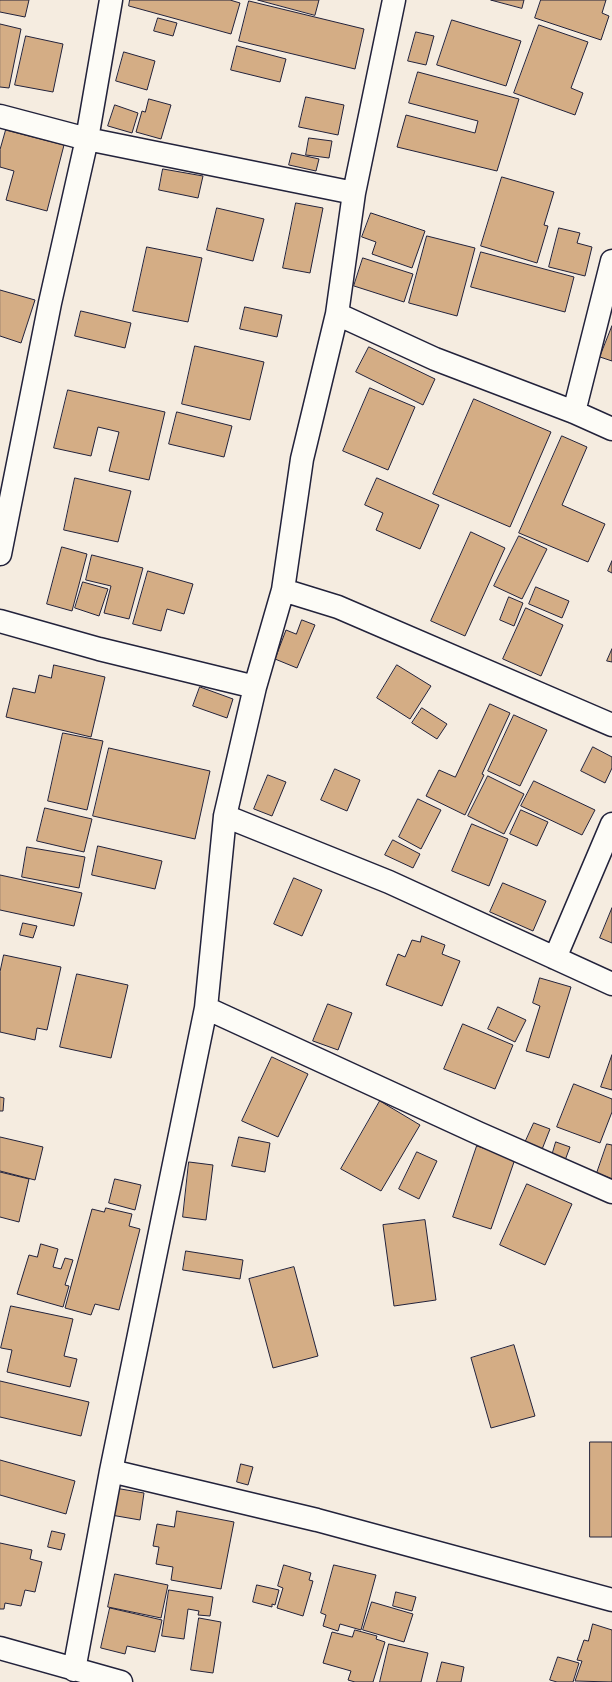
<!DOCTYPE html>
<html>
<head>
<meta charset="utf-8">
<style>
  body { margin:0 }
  canvas { display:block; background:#f5ece0 }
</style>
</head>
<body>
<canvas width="612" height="1682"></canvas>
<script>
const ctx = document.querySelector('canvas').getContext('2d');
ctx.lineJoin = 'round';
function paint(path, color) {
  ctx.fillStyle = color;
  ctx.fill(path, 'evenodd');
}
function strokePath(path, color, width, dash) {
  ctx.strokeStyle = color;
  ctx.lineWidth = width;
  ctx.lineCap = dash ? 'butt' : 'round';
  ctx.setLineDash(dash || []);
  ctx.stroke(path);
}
const building = new Path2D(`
  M0,0h29l-4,17 -25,-5z
  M130,0h100l10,3 -9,31 -102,-28z
  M258,0h61l-4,15z
  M491,0h33l-2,8z
  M541,0h65l-4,13 7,3 -8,24 -66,-22z
  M249,1l115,28 -9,40 -116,-28z
  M158,18l19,5 -4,13 -19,-5z
  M452,20l69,21 -15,45 -69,-21z
  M0,24l21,5 -12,59 -9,-1z
  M539,25l49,17 -17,46 12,5 -8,22 -61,-22z
  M416,32l18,4 -8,29 -18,-4z
  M26,36l37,8 -10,48 -38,-7z
  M237,46l49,13 -6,23 -49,-12z
  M124,52l31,9 -8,29 -31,-9z
  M418,72l101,27 -22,72 -100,-24 9,-32 69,18 3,-12 -69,-18z
  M306,97l38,8 -6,30 -39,-8z
  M149,99l22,6 -10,34 -25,-7 6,-21 3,1z
  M115,105l23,8 -6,20 -24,-7z
  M6,130l58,15 -17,66 -41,-11 8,-29 -14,-4v-17z
  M309,138l23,3 -3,17 -23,-3z
  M292,153l27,6 -3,12 -27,-6z
  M163,169l40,7 -5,22 -39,-8z
  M502,177l52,15 -10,33 4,1 -11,37 -56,-17z
  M296,203l27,5 -13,65 -27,-5z
  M217,208l47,11 -11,42 -46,-11z
  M371,213l54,18 -13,37 -40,-14 4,-12 -14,-5z
  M559,228l21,5 -3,10 15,4 -7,29 -36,-9z
  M427,236l48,12 -18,68 -48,-13z
  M147,247l55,11 -14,64 -55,-11z
  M481,252l93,25 -9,35 -94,-25z
  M363,258l50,16 -9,28 -50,-16z
  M0,290l35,10 -14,43 -21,-7z
  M245,307l37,8 -5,22 -37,-8z
  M81,311l50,12 -6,25 -50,-12z
  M612,326v35l-12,-4z
  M195,346l69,16 -14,58 -68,-16z
  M369,347l66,32 -12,26 -67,-33z
  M370,388l45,19 -27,63 -45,-19z
  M68,390l97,22 -16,68 -40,-9 10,-39 -21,-5 -7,29 -37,-8z
  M474,399l77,33 -41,95 -77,-33z
  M177,412l55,14 -8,31 -55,-13z
  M562,436l25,11 -25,58 43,19 -17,38 -69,-29z
  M75,478l56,13 -13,51 -54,-12z
  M377,478l62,27 -19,44 -44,-19 7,-17 -18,-8z
  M471,532l34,16 -40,88 -34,-15z
  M519,536l28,13 -25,50 -28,-13z
  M62,547l25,7 -15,57 -25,-7z
  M92,555l51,13 -14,51 -25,-6 7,-27 -25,-6z
  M612,561v12l-4,-2z
  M148,571l45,13 -9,30 -17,-5 -6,22 -28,-7z
  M83,582l25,7 -9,27 -24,-8z
  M536,587l33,14 -7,17 -33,-14z
  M509,597l14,6 -9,23 -14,-6z
  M526,608l37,17 -22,51 -38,-17z
  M302,620l13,5 -18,43 -22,-9 11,-29 10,4z
  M612,649v13l-5,-1z
  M54,665l51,12 -14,60 -85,-20 7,-29 22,5 4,-18 12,3z
  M397,665l34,21 -21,33 -33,-21z
  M200,687l33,12 -6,19 -34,-12z
  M490,704l20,9 -28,61 2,1 -19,40 -39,-19 13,-26 16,7z
  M422,708l25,16 -10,15 -25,-16z
  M514,715l33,15 -27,56 -32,-15z
  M63,733l40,8 -16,69 -39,-9z
  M593,747l19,10v11l-7,15 -24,-12z
  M109,748l101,23 -15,68 -102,-23z
  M335,769l25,11 -13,31 -26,-11z
  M268,775l18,7 -14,34 -18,-7z
  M488,776l36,18 -20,40 -36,-18z
  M534,781l61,29 -13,25 -61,-29z
  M418,799l23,11 -20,39 -22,-12z
  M45,808l47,11 -8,33 -47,-11z
  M521,810l27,12 -11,24 -27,-12z
  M472,824l36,15 -19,47 -37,-15z
  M393,840l27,14 -7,14 -28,-13z
  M98,846l64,15 -7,28 -63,-14z
  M27,847l58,10 -6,31 -57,-11z
  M0,875l82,18 -8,33 -74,-16z
  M294,878l28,12 -20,46 -28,-12z
  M503,883l43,18 -13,30 -43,-19z
  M612,908v35l-12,-5z
  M23,923l14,3 -4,12 -13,-3z
  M422,936l23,9 -3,9 18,7 -18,45 -56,-21 12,-31 7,3 7,-17 8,2z
  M4,955l57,12 -14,63 -10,-2 -2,12 -35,-8v-60z
  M77,974l51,11 -17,73 -51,-11z
  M540,978l31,9 -22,71 -23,-7 14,-45 -7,-3z
  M328,1004l24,9 -14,37 -25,-9z
  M498,1007l28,13 -11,22 -27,-13z
  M463,1024l50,21 -18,44 -51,-20z
  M612,1055v35l-11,-3z
  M272,1057l36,17 -30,63 -36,-16z
  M574,1084l38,15v13l-12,31 -43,-16z
  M0,1097l4,1 -1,13h-3z
  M380,1101l40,24 -39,66 -40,-22z
  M534,1123l16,6 -9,23 -17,-7z
  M0,1137l43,10 -8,33 -35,-9z
  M239,1137l31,6 -5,29 -33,-6z
  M556,1142l14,5 -6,16 -13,-4z
  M607,1144l5,1v34l-15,-6z
  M477,1146l38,13 -24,70 -38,-12z
  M417,1152l20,9 -18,38 -20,-10z
  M189,1162l24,3 -7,55 -23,-3z
  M0,1172l29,7 -10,43 -19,-5z
  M115,1179l26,6 -6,25 -26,-7z
  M527,1184l45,20 -27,61 -45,-20z
  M106,1208l26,6 -3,12 11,3 -21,81 -24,-6 -4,11 -26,-7 27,-99 12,3z
  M425,1220l11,80 -42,6 -11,-81z
  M41,1244l17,5 -5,18 8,2 4,-11 8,2 -8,25 4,1 -6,21 -46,-13 12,-39 8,2z
  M186,1251l57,9 -3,19 -57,-9z
  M294,1267l24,89 -45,12 -24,-89z
  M11,1306l62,13 -9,37 13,3 -7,28 -63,-15 5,-22 -11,-2z
  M514,1345l21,71 -44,12 -20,-70z
  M0,1381l89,21 -8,34 -81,-19z
  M590,1442h22v95h-22z
  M0,1460l75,21 -9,33 -66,-19z
  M241,1464l12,3 -5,18 -11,-3z
  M115,1488l29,5 -4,27 -29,-5z
  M177,1511l57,11 -13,67 -50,-9 2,-13 -17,-3 3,-17 -6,-1 4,-22 17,3z
  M52,1531l13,3 -4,16 -13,-3z
  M0,1543l32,7 -2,9 12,3 -7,30 -10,-2 -4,16 -16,-3 -1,6h-4z
  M284,1565l27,8 -2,7 4,1 -10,35 -26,-8 6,-20 -5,-2z
  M334,1565l42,10 -15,55 -21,-6 -2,7 -15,-5 3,-11 -5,-2z
  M115,1574l53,11 -7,33 -53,-11z
  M257,1585l22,5 -4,15 -3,-1v3l-19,-5z
  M169,1590l44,7 -3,19 -12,-1 1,-4 -11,-2 -4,30 -22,-3z
  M396,1592l20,5 -4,14 -19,-5z
  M372,1602l41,12 -9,28 -41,-12z
  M110,1608l52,12 -7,32 -28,-6 -2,8 -24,-6z
  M199,1618l22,4 -8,51 -22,-3z
  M593,1624l19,6v52l-37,-1 7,-20 -5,-1 7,-20 4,1z
  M355,1630l22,6 -1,3 9,3 -12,40h-18l-7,-2 3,-9 -28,-8 9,-31 20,5z
  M389,1644l39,9 -7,29h-41z
  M558,1657l21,6 -6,19h-16l-7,-2z
  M442,1662l22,5 -3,15h-24z`);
const minor = new Path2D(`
  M0,116l87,23 267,54
  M337,314l98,45 139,53 38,17
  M574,412l38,-151
  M0,554l50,-251 37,-164 24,-139
  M283,590l55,17 274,118
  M0,621l99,28 156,38
  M225,816l164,66 223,102
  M555,958l57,-134
  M206,1008l272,125 134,59
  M111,1471l206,49 295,80
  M0,1648l121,34
  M74,1670l37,-199 95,-463 19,-192 30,-129 28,-97 19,-131 35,-145 17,-121 40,-193`);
paint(building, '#d4ad85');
strokePath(building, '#22223b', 1);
strokePath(minor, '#22223b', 25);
strokePath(minor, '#fdfcf7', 22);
</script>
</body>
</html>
